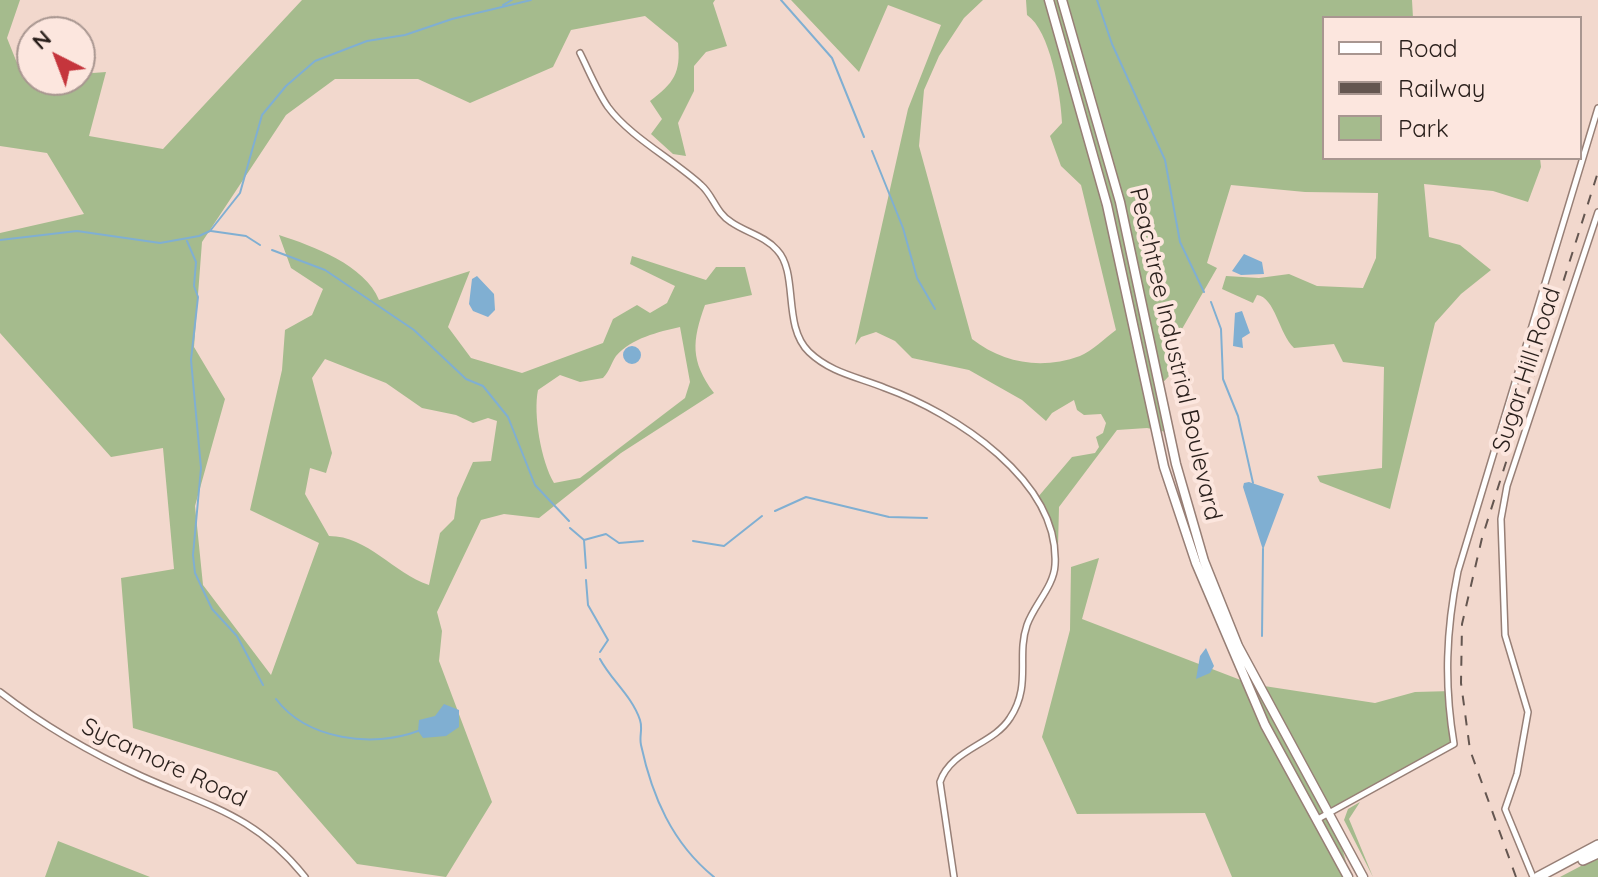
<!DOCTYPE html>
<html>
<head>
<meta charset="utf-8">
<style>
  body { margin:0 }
  #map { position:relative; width:1598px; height:877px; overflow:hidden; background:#f2d8cd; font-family:Quicksand,sans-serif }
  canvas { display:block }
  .legend { position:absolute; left:1322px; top:16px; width:260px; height:144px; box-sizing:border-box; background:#fce6de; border:2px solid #a89690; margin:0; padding:10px 14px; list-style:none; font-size:24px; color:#291f1b }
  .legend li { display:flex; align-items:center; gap:16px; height:40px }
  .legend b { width:40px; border:2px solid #a89690 }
  .north { position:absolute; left:16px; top:16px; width:80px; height:80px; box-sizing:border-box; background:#fce6de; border:2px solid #a89690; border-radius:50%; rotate:318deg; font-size:22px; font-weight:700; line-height:32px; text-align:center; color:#291f1b }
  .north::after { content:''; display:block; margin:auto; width:28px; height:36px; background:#c5353c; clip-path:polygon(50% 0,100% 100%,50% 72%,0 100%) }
</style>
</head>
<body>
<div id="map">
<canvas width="1598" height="877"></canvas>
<ul class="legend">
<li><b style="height:10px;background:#fff"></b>Road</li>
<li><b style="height:10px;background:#645650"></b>Railway</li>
<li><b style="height:22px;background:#a5bb8d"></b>Park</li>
</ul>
<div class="north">N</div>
</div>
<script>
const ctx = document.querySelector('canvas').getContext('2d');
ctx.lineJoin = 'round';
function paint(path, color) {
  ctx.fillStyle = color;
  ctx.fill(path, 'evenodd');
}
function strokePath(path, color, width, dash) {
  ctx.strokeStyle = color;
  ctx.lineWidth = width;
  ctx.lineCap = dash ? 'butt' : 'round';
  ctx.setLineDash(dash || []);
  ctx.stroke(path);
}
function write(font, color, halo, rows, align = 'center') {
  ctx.font = font + ' Quicksand,sans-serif';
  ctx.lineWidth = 8;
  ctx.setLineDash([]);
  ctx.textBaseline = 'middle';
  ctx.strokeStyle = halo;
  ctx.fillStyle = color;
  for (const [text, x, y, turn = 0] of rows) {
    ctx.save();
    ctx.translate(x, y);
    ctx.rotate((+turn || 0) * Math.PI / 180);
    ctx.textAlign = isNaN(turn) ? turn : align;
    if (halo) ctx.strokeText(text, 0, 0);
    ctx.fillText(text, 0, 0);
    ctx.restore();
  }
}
const green = new Path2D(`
  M0,0h20l-13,38 16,40 57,2v-6l26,-2 -17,64 74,13 139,-149h413l-2,3 14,43 -21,6 -12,14v25l-16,32 8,33 -13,-2 -22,-20 11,-15 -12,-18c24,-18 31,-28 28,-58l-33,-27 -74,14 -18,37 -83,36 -52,-24h-83l-49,36 -84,127 -8,105 31,52 -30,107 8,79 68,90 48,-132 -69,-33 32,-140 3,-40 27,-15 11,-26 -32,-21 -12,-33c34,11 86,30 100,65l91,-29 -22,56 23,31 51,15 81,-30 10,-24 24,-14 13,8 17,-10 8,-17 -45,-22 2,-8 74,24 10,-13h29l7,28 -47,10c-13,36 -15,56 9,88l-93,60 -82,65 -35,-4 -23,6 -44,92 5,19 -3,30 53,141 -46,75 -89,-13 -80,-92 -144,-44 -12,-150 53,-9 -11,-121 -52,9 -111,-124v-100l84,-19 -37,-61 -47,-7zM680,327l10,55 -5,16 -105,80 -26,5c-13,-22 -21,-69 -16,-93l22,-15 20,7 23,-4c7,-7 8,-15 13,-22 16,-18 42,-24 64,-29zM325,359l61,24 36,25 34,7 17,8 15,-5 9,3 -6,40 -18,1 -16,36 -3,21 -14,14 -11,52c-36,-12 -61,-49 -100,-49l-24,-42 5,-26 16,5 6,-20 -20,-75z
  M791,0h192l-19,18 -25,38 -15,34 -5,56 53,193c31,24 69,31 108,17 12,-5 25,-18 36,-26l-35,-145 -20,-19 -11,-30 12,-13c-1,-28 -12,-93 -35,-108l-1,-15h386l1,18h-89v140h216l1,9 -13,35 -35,-11 -69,-7 5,53 31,8 31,25 -30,24 -26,29 -45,186 -70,-27 -3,-6 65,-8 2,-101 -41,-5 -9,-18 -40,4c-15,-14 -19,-51 -37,-53l-4,8 -31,-14 4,-13 33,2 30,-4 28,12 46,2 13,-30 2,-65 -73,-1 -74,-7 -24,78 10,5 -39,68 4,26 -27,29 16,42 -24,-5 -30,2 -58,77 -1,40 -20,-50 34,-40 23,-4 4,-6 -3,-10 7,-4 3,-10 -5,-9 -17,1 -7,-5 -3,-10 -22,13 -6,8 -24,-21 -53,-30 -57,-12 -17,-17 -19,-9 -15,5 -6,8 53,-236 33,-84 -53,-20 -29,67z
  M1099,558l-17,61 169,65 124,19 40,-11 37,-1 1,52 -57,34 -72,34 16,29 10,37h-118l-27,-64 -128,1 -35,-77 28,-107 1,-63z
  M1360,802l-11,17 24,58 -29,-57 4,-11z
  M58,841l92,36h-105z
  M1598,857v20h-38z`);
const water = new Path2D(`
  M1244,254l18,8 2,12 -23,1 -9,-4z
  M477,276l17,18 1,16 -7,7 -15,-6 -4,-7 3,-25z
  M1242,311l8,22 -8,5 1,10 -10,-2 2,-33z
  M623 355a9 9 0 1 1 18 0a9 9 0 1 1-18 0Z
  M1249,482l35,12 -21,56 -20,-63 1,-4z
  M1206,648l8,18 -4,7 -14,6 4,-23z
  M444,704l15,6v17l-13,9 -23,2 -5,-7 1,-11 16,-4z`);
const stream = new Path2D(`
  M781,0l51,58 32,79
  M1097,0l15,44 53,116 15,82 24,50
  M503,5l9,-5
  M872,151l31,77 14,50 18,31
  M211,231l35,5 14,9
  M0,240l77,-9 83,12 39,-7 11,-5 30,-38 22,-78 24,-29 29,-25 52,-20 38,-6 47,-16 79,-19
  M187,241l9,21 -2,24 4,11 -7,63 10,108 -8,87 2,18 17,36 25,27 26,49
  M272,250l53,20 89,60 52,49 17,7 25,31 27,68 34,36
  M1211,302l10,27 2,50 15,37 15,67
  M775,511l31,-14 83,20 38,1
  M570,528l14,12 2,28
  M584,540l22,-6 13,9 24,-2
  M693,541l31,5 38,-30
  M586,580l2,25 20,35 -8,12
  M1262,636l1,-87
  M600,659c11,21 32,37 40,61 3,9 -1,16 1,25 11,51 31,98 73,132
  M276,699c31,41 97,49 142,32`);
const tertiary = new Path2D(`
  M580,53c9,18 17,38 28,54 22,30 66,53 93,78 12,10 15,28 30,37 14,10 34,14 46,28 22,23 5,76 32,102 22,21 49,25 76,36 69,25 175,92 170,177 -1,21 -21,40 -28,60 -11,32 5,60 -17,93 -17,27 -59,31 -70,64l14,95
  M0,692c44,34 91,61 141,84 69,31 114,39 164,101
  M1318,819l136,-75c-10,-60 -8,-114 4,-173l140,-463
  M1533,877l-28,-68 12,-35 11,-62 -23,-77 -4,-116 6,-33 91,-274`);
const primary = new Path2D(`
  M1049,0l58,205 57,262 32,96 69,162 83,152
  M1062,0l58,202 56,262 28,97 34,85 125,231`);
const trunk = new Path2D(`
  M1583,860l15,-7
  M1538,877l60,-32`);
const rail = new Path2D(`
  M1516,877l-46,-127 -9,-67 1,-59 20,-86 116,-366`);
const streetNames = [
  ["Peachtree Industrial Boulevard",1175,354,77],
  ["Sugar Hill Road",1527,370,-72],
  ["Sycamore Road",164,763,25]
];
paint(green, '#a5bb8d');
paint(water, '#80afd2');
strokePath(stream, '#80afd2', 2);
strokePath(tertiary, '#977f76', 8);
strokePath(primary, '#977f76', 11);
strokePath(trunk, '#977f76', 12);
strokePath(tertiary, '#fff', 5);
strokePath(primary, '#fff', 8);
strokePath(trunk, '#fff', 9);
strokePath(rail, '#645650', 2, [10, 10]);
write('24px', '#291f1b', '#fce6de', streetNames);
</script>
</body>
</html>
